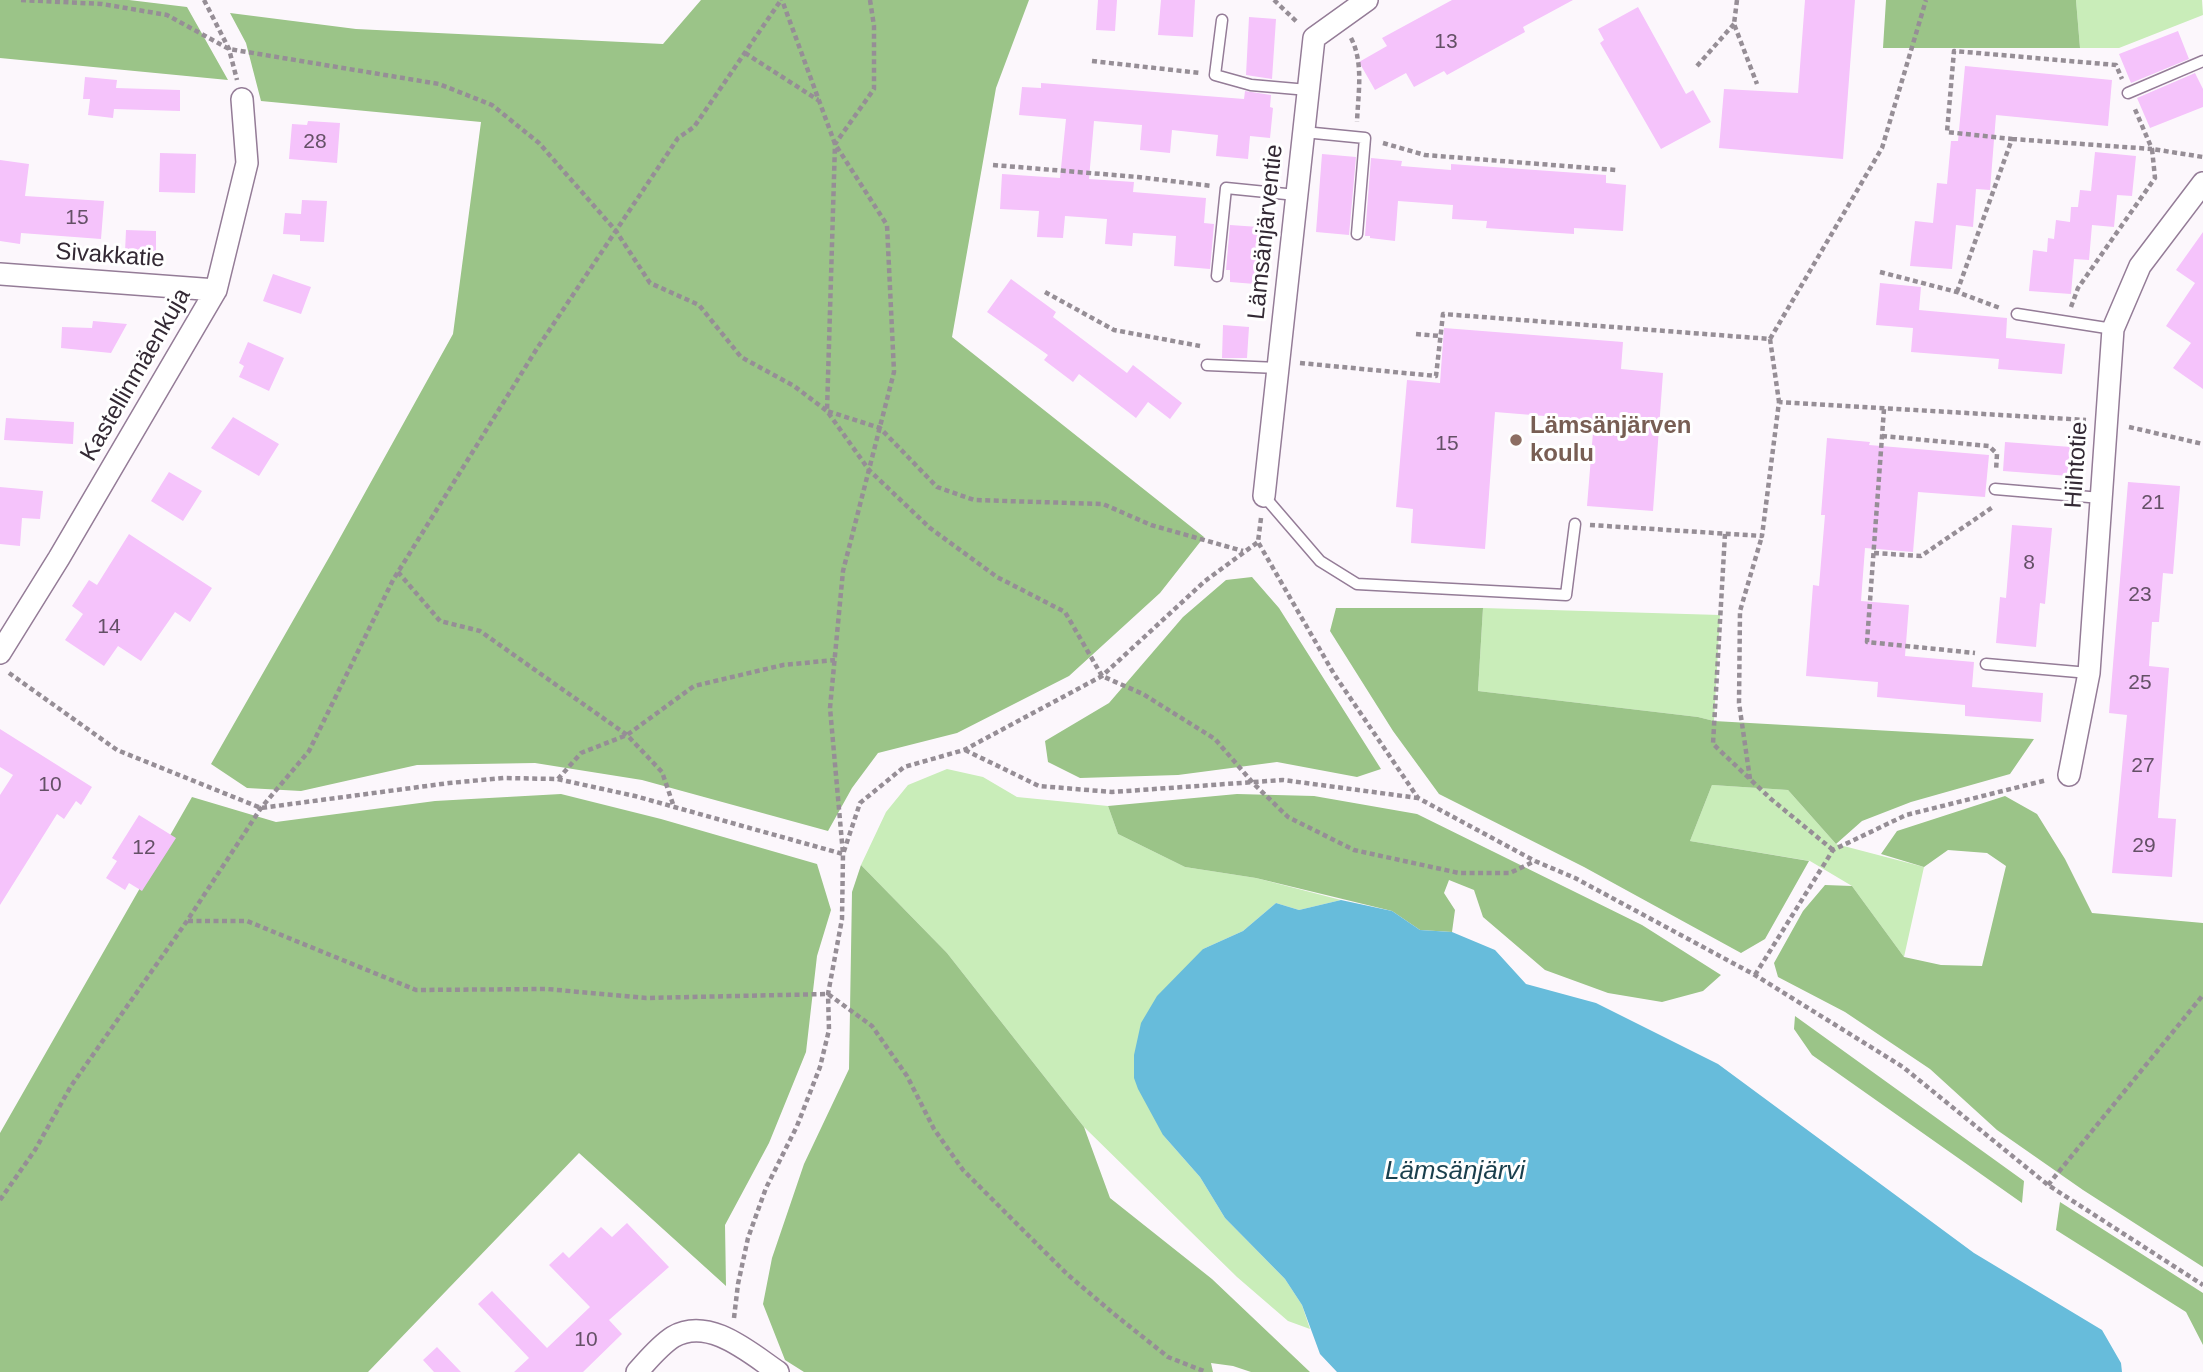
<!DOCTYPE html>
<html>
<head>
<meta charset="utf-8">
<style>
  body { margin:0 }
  canvas { display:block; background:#fcf7fc }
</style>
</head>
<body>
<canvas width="2203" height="1372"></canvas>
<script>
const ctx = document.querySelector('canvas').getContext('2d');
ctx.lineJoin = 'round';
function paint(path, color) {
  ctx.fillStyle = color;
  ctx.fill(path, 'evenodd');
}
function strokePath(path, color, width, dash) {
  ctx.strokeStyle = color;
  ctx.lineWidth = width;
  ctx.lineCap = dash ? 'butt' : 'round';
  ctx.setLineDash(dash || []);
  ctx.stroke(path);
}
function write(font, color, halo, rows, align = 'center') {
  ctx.font = font + ' Arial,sans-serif';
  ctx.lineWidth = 6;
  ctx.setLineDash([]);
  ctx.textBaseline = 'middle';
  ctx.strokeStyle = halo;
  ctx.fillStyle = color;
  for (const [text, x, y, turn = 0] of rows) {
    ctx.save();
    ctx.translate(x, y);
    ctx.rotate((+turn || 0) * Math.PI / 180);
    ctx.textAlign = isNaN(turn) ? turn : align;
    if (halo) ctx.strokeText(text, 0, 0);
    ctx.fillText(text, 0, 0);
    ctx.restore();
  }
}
const green = new Path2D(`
  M2076,0h126l1,15 -84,33h-39z
  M1483,608l237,7 -6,106 -16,-4 -220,-26z
  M947,769l36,8 34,20 91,9 10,28 67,33 71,11 85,22 -42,10 -23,-7 -33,28 -40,18 -40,186 37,42 25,41 60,61 17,26 8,24 -22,-8 -51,-44 -153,-150 -137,-174 -86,-88 25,-53 22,-27z
  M1712,785l76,5 48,54 88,23 -20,90 -52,-71 -42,-25 -120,-20z`);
const forest = new Path2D(`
  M0,0h129l58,7 41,73 -228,-22z
  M701,0h328l-33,88 -44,249 252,200 -44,56 -91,83 -112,57 -79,20 -26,35 -24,43 -186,-51 -107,-17 -118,2 -116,26 -54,-3 -36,-24 120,-210 122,-220 28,-212 -220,-21 -15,-58 -16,-30 126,16 307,15z
  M1886,0h190l4,48h-197z
  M1252,577l27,31 102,161 -24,8 -80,-15 -99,13 -98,3 -32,-16 -3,-21 64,-38 74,-86 43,-37z
  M1336,608h147l-5,83 220,26 16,4 320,18 -24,35 -99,28 -49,19 -26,23 -48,-54 -76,-5 -22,56 119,20 -44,78 -24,14 -157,-86 -145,-73 -46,-63 -63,-100z
  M561,794l100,25 156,45 14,46 -14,46 -11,96 -37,91 -44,82 1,61 -147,-133 -211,219h-368v-239l192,-336 84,25 159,-21z
  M1237,794l77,2 103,18 225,111 79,50 -18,16 -41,11 -54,-9 -63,-23 -62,-53 -9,-27 -25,-10 -5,13 11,17 -3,22 -32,-2 -28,-19 -136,-33 -71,-11 -67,-33 -10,-28z
  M2005,796l32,18 28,45 27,54 111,10v344l-120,-77 -86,-60 -67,-61 -85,-57 -67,-35 -4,-14 29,-52 22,-26 27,1 52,71 37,8 41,1 24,-100 -19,-13 -39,-3 -24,17 -43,-13 16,-23z
  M861,865l86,88 137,174 26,71 102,81 98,93h-59l-18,-6 -22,-3 2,9h-409l-19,-12 -22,-56 9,-46 32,-94 45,-95 3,-177z
  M1795,1016l229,165 -2,22 -210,-148 -18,-26z
  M2060,1202l143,91v52l-17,-33 -130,-82z`);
const water = new Path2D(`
  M1341,900l51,11 28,19 32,2 43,18 31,34 70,19 122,61 256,189 128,77 19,33 1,9h-785l-17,-18 -18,-49 -17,-26 -60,-61 -25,-41 -37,-42 -25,-46 -4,-11v-23l7,-32 16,-27 46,-47 40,-18 33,-28 23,7z`);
const building = new Path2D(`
  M1098,0h19l-2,31 -19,-1z
  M1161,0h34l-2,37 -35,-2z
  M1452,0h121l-50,27 2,5 -78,43 -3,-4 -30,16 -8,-14 -31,17 -16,-28 28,-16 -5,-8z
  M1805,0h50l-12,159 -124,-11 5,-59 74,4z
  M1638,7l48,87 7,-4 18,32 -50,27 -61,-106 4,-3 -6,-11z
  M1249,17l27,2 -4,60 -26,-4z
  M2178,31l11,28 -58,24 -12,-29z
  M1965,66l147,14 -4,46 -112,-11 -6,75 -14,-1 -3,38 -17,-2 -4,44 -42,-3 5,-45 18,2 4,-40 10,1 4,-43h7z
  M2195,73l8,16v18l-53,21 -13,-30z
  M85,77l32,3 -1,8 64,2v21l-66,-2 -1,9 -25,-3 2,-16h-7z
  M1041,83l203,16 1,-8 26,4 -1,12 3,1 -3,30 -20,-2 -2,23 -32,-3 2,-21 -46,-5 -2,23 -30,-3 2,-25 -48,-4 -5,58 45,3 -1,10 73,6 -2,25 10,1 -4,45 -36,-3 2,-30 -43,-3 -1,13 -27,-2 2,-25 -42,-3 -2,22 -26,-1 2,-26 -39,-2 2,-35 58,4 6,-59 -47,-4 3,-28 19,1z
  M308,121l32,2 -3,40 -48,-4 3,-35 15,1z
  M2095,152l41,4 -4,40 -15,-1 -3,32 -22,-2 -3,35 -15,-1 -3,35 -42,-3 4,-41 14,2 1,-14 6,1 2,-19 14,2 1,-15h7l2,-17 11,1z
  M160,153l36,1 -1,39 -36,-1z
  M1322,154l34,3 -7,78 -33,-3z
  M1371,158l31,3 -1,5 50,4v-6l155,11v8l20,2 -3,46 -49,-3v6l-88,-6 1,-7 -35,-2 1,-14 -55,-4 -3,40 -25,-3v-2h-5z
  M0,160l29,4 -4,32 79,5 -3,38 -80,-6 -1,11 -20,-3z
  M302,200l25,1 -3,41 -24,-1v-6l-17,-1 2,-21 16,1z
  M1230,225l29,2 -4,57 -25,-2v-12h-4z
  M126,230l30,1v22l-31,-1z
  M2203,232v157l-30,-21 18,-25 -25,-17 29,-43 -19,-13z
  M273,274l38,13 -10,27 -38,-13z
  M1011,279l45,33 -3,5 74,56 6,-8 49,38 -12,16 -22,-17 -12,16 -57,-44 -6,8 -29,-22 4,-5 -61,-43z
  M1880,283l41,4 -2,23 88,8 -1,20 59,6 -3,30 -64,-5 1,-10 -88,-7 2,-24 -37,-3z
  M93,321l34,3 -16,29 -50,-5 1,-21 30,1z
  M1223,325l26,2 -2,31h-25z
  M1444,328l179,14 -2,27 42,4 -10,138 -66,-5 7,-86 -99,-8 -10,137 -74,-6 2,-34 -17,-2 11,-127 33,3z
  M248,342l36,16 -15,33 -30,-14 5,-11 -5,-3z
  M233,417l46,27 -20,32 -48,-28z
  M6,418l68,4 -1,22 -69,-4z
  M1827,438l43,4 -1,3 120,10 -4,42 -67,-5 -5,60 -48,-4 -4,53 48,4 -4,51 69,6 -2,25 71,6 -2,29 -76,-6v-11l-88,-8 1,-15 -72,-6 7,-91 6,1 6,-71h-4z
  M2005,442l66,5 -2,29 -66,-5z
  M169,472l33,19 -19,30 -32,-20z
  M2128,482l52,4 -7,88 -10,-1 -4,49h-7l-3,44 20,2 -11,150 18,1 -4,58 -60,-4 15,-158 -18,-2z
  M0,487l43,4 -3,28 -18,-1 -2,28 -20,-2z
  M2012,525l40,3 -7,76 -5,-1 -4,44 -40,-4 4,-46 6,1z
  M129,534l83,54 -22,34 -15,-10 -34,49 -23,-15 -14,20 -39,-26 18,-26 -11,-8 17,-26 8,5z
  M0,729l92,58 -11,18 -5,-4 -12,18 -7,-5 -57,91v-110l13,-20 -13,-8z
  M139,815l37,23 -34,53 -13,-8 -4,7 -19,-12 11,-17 -5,-3z
  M627,1223l42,44 -60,53 13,14 -39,38h-69l15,-14 -51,-54 14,-13 55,57 43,-41 -41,-42 14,-13 6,6 32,-31 11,10z
  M437,1347l24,25h-27l-11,-12z`);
const path = new Path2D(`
  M21,0l81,4 65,11 62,34 210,35 53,21 47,38 77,88 34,52 49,22 42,52 53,29 33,25 42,59 61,58 67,49 68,35 37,64 41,18 72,45 38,44 35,34 66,33 105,23h51l25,-12
  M204,0l25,49 8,31
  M870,0l4,26v63l-39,55 -8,267 53,17 57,59 37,13 129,4 48,21 92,26
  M1274,0l24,23
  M1737,0l-3,24 23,60
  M1351,38c13,25 7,56 6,84
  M745,53l73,47
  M1092,61l108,12
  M1697,66l37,-42
  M2012,139l140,10 -18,-42
  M1383,143l42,12 191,15
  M993,165l145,12 74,9
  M1880,272l77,20 43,16
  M1045,292l69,38 86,16
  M1957,292l55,-153 -65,-7 7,-81 162,14 6,14
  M2071,307l7,-19 77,-110 -3,-29 51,8
  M1416,334l24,2
  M1770,339l112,-191 44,-148
  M1300,363l136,13 7,-62 327,25 9,63
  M1884,409l-17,233 108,11
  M2129,427l74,17
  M1882,436l107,10 8,8 -1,17
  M1261,518l-3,24 76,132 84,124 117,63 40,17 180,97 148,92 145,118 155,100
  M1590,525l172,11 17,-134 307,18
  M1725,534l-12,210 58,55 62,51
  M1874,553l47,3 72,-49
  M398,572l42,49 40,10 147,104 35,37 12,35
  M9,673l108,77 144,58 188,-25 55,-5 53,1 78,17 208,58 17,-51 44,-36 60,-17 138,-74 103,-95 53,-39
  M965,750l74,36 73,6 171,-12 135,18
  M558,779l23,-26 46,-18 67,-49 89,-21 52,-5
  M1750,779l-11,-76 1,-92 22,-75
  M188,921h59l169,69 131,-1 99,9 182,-4 44,32 35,50 27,53 29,41 104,104 47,40 54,43 38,15
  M1755,975l78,-125 73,-35 141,-35
  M2048,1185l155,-190
  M0,1200l35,-50 36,-64 116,-165 74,-113 48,-57 84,-171 143,-230 142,-212 16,-11 87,-127
  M734,1318l4,-34 10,-46 18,-50 31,-62 23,-59 9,-37 -1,-36 14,-75 1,-65 -13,-146 13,-137 51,-199 -7,-147 -52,-81 -53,-144`);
const lane = new Path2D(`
  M1222,20l-7,55 36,10 57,5
  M2128,93l75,-32
  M1304,132l61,6 -8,96
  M1217,276l9,-88 70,7
  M2017,314l96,15
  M1207,365l71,3
  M1995,489l106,9
  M1264,496l56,65 37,23 209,11 9,-71
  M1986,664l103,9`);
const street = new Path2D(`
  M0,274l216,16
  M1264,496l50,-458 53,-38
  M0,653l59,-95 157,-268 31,-127 -5,-64
  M2069,775l20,-102 24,-344 27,-63 63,-83
  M637,1372c11,-12 22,-26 36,-35 36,-21 77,16 105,35`);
const markers = [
  [1516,440,7,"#8d6e63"]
];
const numberNames = [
  ["13",1446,42],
  ["28",315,142],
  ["15",77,218],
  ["15",1447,444],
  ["21",2153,503],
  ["8",2029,563],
  ["23",2140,595],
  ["14",109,627],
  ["25",2140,683],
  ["27",2143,766],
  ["10",50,785],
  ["29",2144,846],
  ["12",144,848],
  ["10",586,1340]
];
const streetNames = [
  ["Lämsänjärventie",1266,232,-84],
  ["Sivakkatie",110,256,4],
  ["Kastellinmäenkuja",136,375,-60],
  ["Hiihtotie",2077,465,-86]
];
const educationNames = [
  ["Lämsänjärven",1530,426],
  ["koulu",1530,454]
];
const waterNames = [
  ["Lämsänjärvi",1455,1172]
];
paint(green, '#c9edb9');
paint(forest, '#9bc488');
paint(water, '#67bcdb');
paint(building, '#f5c3fb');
strokePath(lane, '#947c97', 13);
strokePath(street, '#947c97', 24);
strokePath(path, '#968e96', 4.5, [5, 3.5]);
strokePath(lane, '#fff', 10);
strokePath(street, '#fff', 21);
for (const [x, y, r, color] of markers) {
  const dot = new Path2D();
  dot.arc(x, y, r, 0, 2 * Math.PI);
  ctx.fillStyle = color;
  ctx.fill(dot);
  strokePath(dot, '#fff', 2.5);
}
write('21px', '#645066', null, numberNames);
write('24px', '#332934', '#fff', streetNames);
write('bold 24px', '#785e54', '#fff', educationNames, 'left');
write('italic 26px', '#193f4d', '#fff', waterNames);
</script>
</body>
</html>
